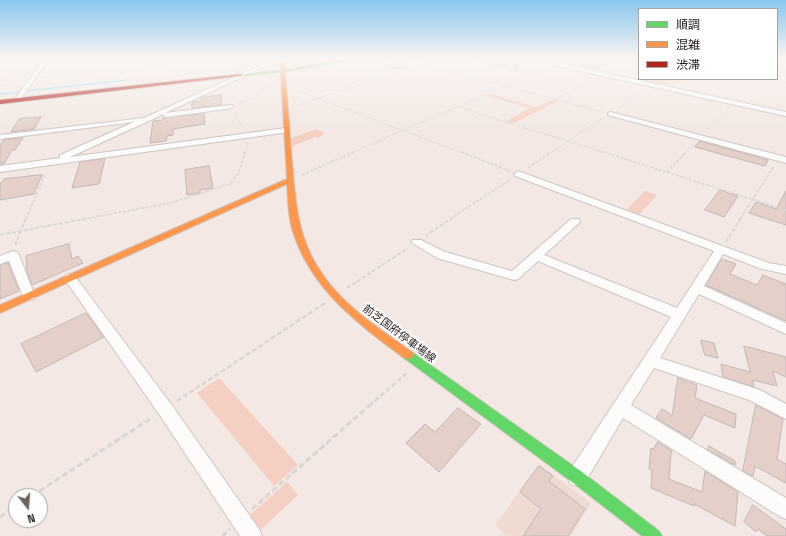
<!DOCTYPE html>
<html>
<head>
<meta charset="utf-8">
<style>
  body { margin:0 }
  #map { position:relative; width:786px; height:536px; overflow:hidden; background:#f3e8e3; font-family:"Space Grotesk","Noto Sans JP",sans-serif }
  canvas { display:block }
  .legend { position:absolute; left:638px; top:8px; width:140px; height:72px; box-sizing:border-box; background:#fff; border:1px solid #a7a4a3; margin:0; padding:5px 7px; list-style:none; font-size:12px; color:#231b18 }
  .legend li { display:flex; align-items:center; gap:8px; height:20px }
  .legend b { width:20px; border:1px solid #a7a4a3 }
  .north { position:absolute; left:8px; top:488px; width:40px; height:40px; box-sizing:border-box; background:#fff; border:1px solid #a7a4a3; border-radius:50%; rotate:163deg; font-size:11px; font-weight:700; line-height:16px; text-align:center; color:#231b18 }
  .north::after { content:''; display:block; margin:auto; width:14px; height:18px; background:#6c635f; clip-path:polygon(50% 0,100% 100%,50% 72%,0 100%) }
</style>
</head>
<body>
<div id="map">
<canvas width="786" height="536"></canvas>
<ul class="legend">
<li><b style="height:5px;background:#63d668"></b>順調</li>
<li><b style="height:5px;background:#ff974d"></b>混雑</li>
<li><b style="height:5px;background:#b3261e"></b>渋滞</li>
</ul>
<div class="north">N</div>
</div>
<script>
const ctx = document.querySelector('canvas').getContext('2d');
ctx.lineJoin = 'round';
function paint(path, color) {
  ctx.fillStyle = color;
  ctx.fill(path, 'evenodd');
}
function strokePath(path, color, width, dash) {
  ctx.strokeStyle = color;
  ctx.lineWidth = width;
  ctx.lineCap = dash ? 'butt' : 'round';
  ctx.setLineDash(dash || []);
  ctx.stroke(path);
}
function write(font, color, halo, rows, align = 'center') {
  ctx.font = font + ' "Space Grotesk","Noto Sans JP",sans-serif';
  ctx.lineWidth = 4;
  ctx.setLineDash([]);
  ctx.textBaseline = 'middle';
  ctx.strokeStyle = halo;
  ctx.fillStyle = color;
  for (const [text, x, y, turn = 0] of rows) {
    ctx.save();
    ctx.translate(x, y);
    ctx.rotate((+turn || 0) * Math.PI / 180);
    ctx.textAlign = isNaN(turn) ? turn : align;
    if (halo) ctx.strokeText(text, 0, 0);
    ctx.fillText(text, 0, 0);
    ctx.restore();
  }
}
const built = new Path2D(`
  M376,58h78l3,3 -63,3z
  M539,464l52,39 -20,33h-64l-12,-11z`);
const green = new Path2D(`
  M639,76v3h36l6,2v1c-14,6 -35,2 -48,-3z
  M490,94l47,13 16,-8 5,2 -46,23 -7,-2 24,-14 -43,-12z
  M316,129l9,4 -7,5 -2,-1 -24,9 -1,-8z
  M645,191l12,4 -20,22 -13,-5z
  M219,378l79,87 -24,21 -77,-93z
  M287,482l11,13 -42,39 -11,-15z`);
const stream = new Path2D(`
  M234,58l7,16
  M307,66l11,-8
  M27,91l101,-11
  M0,94l20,-2 8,-10`);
const building = new Path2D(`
  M482,58h35v13l-36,-9z
  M552,58h38l19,4 -14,7 -36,-7z
  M221,95l1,10 -30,3v-6l9,-1v-3z
  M204,114l1,10 -32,5v6l-6,1 -1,5 -16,2 3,-22 10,-1v-2z
  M41,117l-7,12 -23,3 8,-13z
  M23,138l-8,12h-3l-8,14h-4v-19l4,-5z
  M700,141l68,19 -3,6 -70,-19z
  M105,159l-6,25 -27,4 8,-26z
  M209,166l4,22 -13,2v3l-13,2 -2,-25z
  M42,175l-8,19 -34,6v-16l4,-5z
  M720,190l18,6 -14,21 -19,-7z
  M786,191v34l-37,-12 7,-11 20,7z
  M69,244l3,15 6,-3 5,7 -51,22 -5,-13 -1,-16z
  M722,259l14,5 -6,10 27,11 6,-10 23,9v37l-80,-36z
  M8,263l11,28 -19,8v-34z
  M86,313l18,24 -68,35 -15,-28z
  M701,340l13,3 4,15 -13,-3z
  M744,346l42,11v20l-13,-6 4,15 -24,-6 1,7 -31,-10 -2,-13 29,8z
  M678,378l19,7 -2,13 41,16 -1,14 -31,-13 -13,24 -35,-21 6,-9 10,6z
  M756,405l27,14 -6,40 9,5v19l-31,-17 -2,10 -10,-5z
  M458,408l23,16 -42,48 -33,-29 19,-19 10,8z
  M658,442l14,9 -1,3 -2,25 33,13 3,-21 33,21 -3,34 -41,-22v2l-43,-18 1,-18 -3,-1 2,-21 2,1z
  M709,446l26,15v4l-27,-15z
  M539,466l14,10 -4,5 36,28 -17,27h-45l18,-27 -21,-17z
  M753,505l33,24v7h-19l-9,-7 -2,3 -12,-10z`);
const pathFar4 = new Path2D(`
  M183,58l1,15
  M629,58l10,7
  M466,60l33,-2
  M434,62l14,-1
  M433,67l170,45
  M777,69h9
  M44,77l182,-19
  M776,79l10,4
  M0,81l22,-2
  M295,90l168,63
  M556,99l24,-13
  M237,104l16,-6 21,-14
  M295,106l99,-32
  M458,107l148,46
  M618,108l27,-17
  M234,112l9,16
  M707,130l21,-21
  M245,153l3,-10
  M351,153l196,-85
  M550,153l53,-35
  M685,153l9,-9`);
const pathFar3 = new Path2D(`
  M461,152l49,19
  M603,152l183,58
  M528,168l23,-16
  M667,172l19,-20
  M302,175l52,-23
  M26,219l20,-47
  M83,219l88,-16 59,-19 9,-12 6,-20
  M450,219l61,-40
  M740,219l34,-53`);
const pathFar2 = new Path2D(`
  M0,235l89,-17
  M425,236l27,-18
  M726,242l15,-24
  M15,245l11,-27
  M347,288l61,-40`);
const pathFar1 = new Path2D(`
  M177,401l148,-98
  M369,406l38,-33`);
const path = new Path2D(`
  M32,496l121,-79
  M252,509l118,-104
  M0,517l16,-11
  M222,536l8,-7`);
const street = new Path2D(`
  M45,58h5l-31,43h-4v-2z
  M276,58h7l-118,55 66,-8 2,1v2l-66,9h-3v-3l-94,43 216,-29h3v4l-289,40v-6l60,-8v-3l74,-33 -134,17v-4l144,-17z
  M372,58h8l14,5 33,-2 3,2 -3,2 -33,2z
  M453,58h5l3,3 -5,1z
  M539,58h8l12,5 227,49v4l-229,-50z
  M610,112l176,45v6l-178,-48v-2z
  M518,171l251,92 17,3v8l-24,-5 -39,-15 -19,32 82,37v11l-87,-40 -39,64 100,32 26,14v15l-37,-19 -95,-32 -23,37 155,93v21l-7,-3 -156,-98 -39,66 -7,2 -7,-2 -2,-7 2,-7 101,-153 -133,-56 -20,18 -4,1 -77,-22 -26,-16 2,-2h8l24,12 67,19 59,-52h8l1,2 -1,2 -35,32 133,53 37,-57 -199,-75 -1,-2z
  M13,251l4,1 2,3 16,41 -1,3 -5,1 -5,-1 -15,-38 -9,3v-8z
  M70,274l4,1 97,129 88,125 3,7h-22l-81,-122 -93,-133 -2,-3 2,-3z`);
const fast = new Path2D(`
  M352,58h12l-75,13 -49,5 -2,-1 51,-6z
  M408,351l4,1 170,120 77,59 3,5h-20l-70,-54 -168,-124 -2,-3 2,-3z`);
const slow = new Path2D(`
  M8,58h11l-19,4v-2z
  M280,58h4c2,31 5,61 7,92 4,42 4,85 30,122 22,34 59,57 91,80l2,3 -2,3 -4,1 -4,-1c-46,-34 -93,-69 -111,-126 -5,-15 -5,-32 -6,-48l-287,129v-8l287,-126z`);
const jam = new Path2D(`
  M240,74l2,2 -242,28v-4z`);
const streetNames = [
  ["前芝国府停車場線",399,334,37]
];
paint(built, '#f0dbd2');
paint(green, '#f5d0c2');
strokePath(stream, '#9ce0f4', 1.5);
paint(building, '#e4d0c8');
strokePath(building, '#c0b8b4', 1);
strokePath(street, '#cec5c1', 2);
strokePath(fast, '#cec5c1', 2);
strokePath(slow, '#cec5c1', 2);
strokePath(jam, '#cec5c1', 2);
strokePath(pathFar4, '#dad6d5', 1, [2, 1]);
strokePath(pathFar3, '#dad6d5', 1.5, [3, 1.5]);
strokePath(pathFar2, '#dad6d5', 2, [4, 2]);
strokePath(pathFar1, '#dad6d5', 2.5, [5, 2.5]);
strokePath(path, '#dad6d5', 3, [6, 3]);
paint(street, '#fdfcfb');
paint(fast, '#63d668');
paint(slow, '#ff974d');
paint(jam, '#b3261e');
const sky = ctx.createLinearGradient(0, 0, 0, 133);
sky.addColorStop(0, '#89c6ed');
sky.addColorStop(0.44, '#faf5f2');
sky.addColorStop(1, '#faf5f200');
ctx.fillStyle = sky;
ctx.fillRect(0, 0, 786, 133);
write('11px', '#231b18', '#fff', streetNames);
</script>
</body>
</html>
